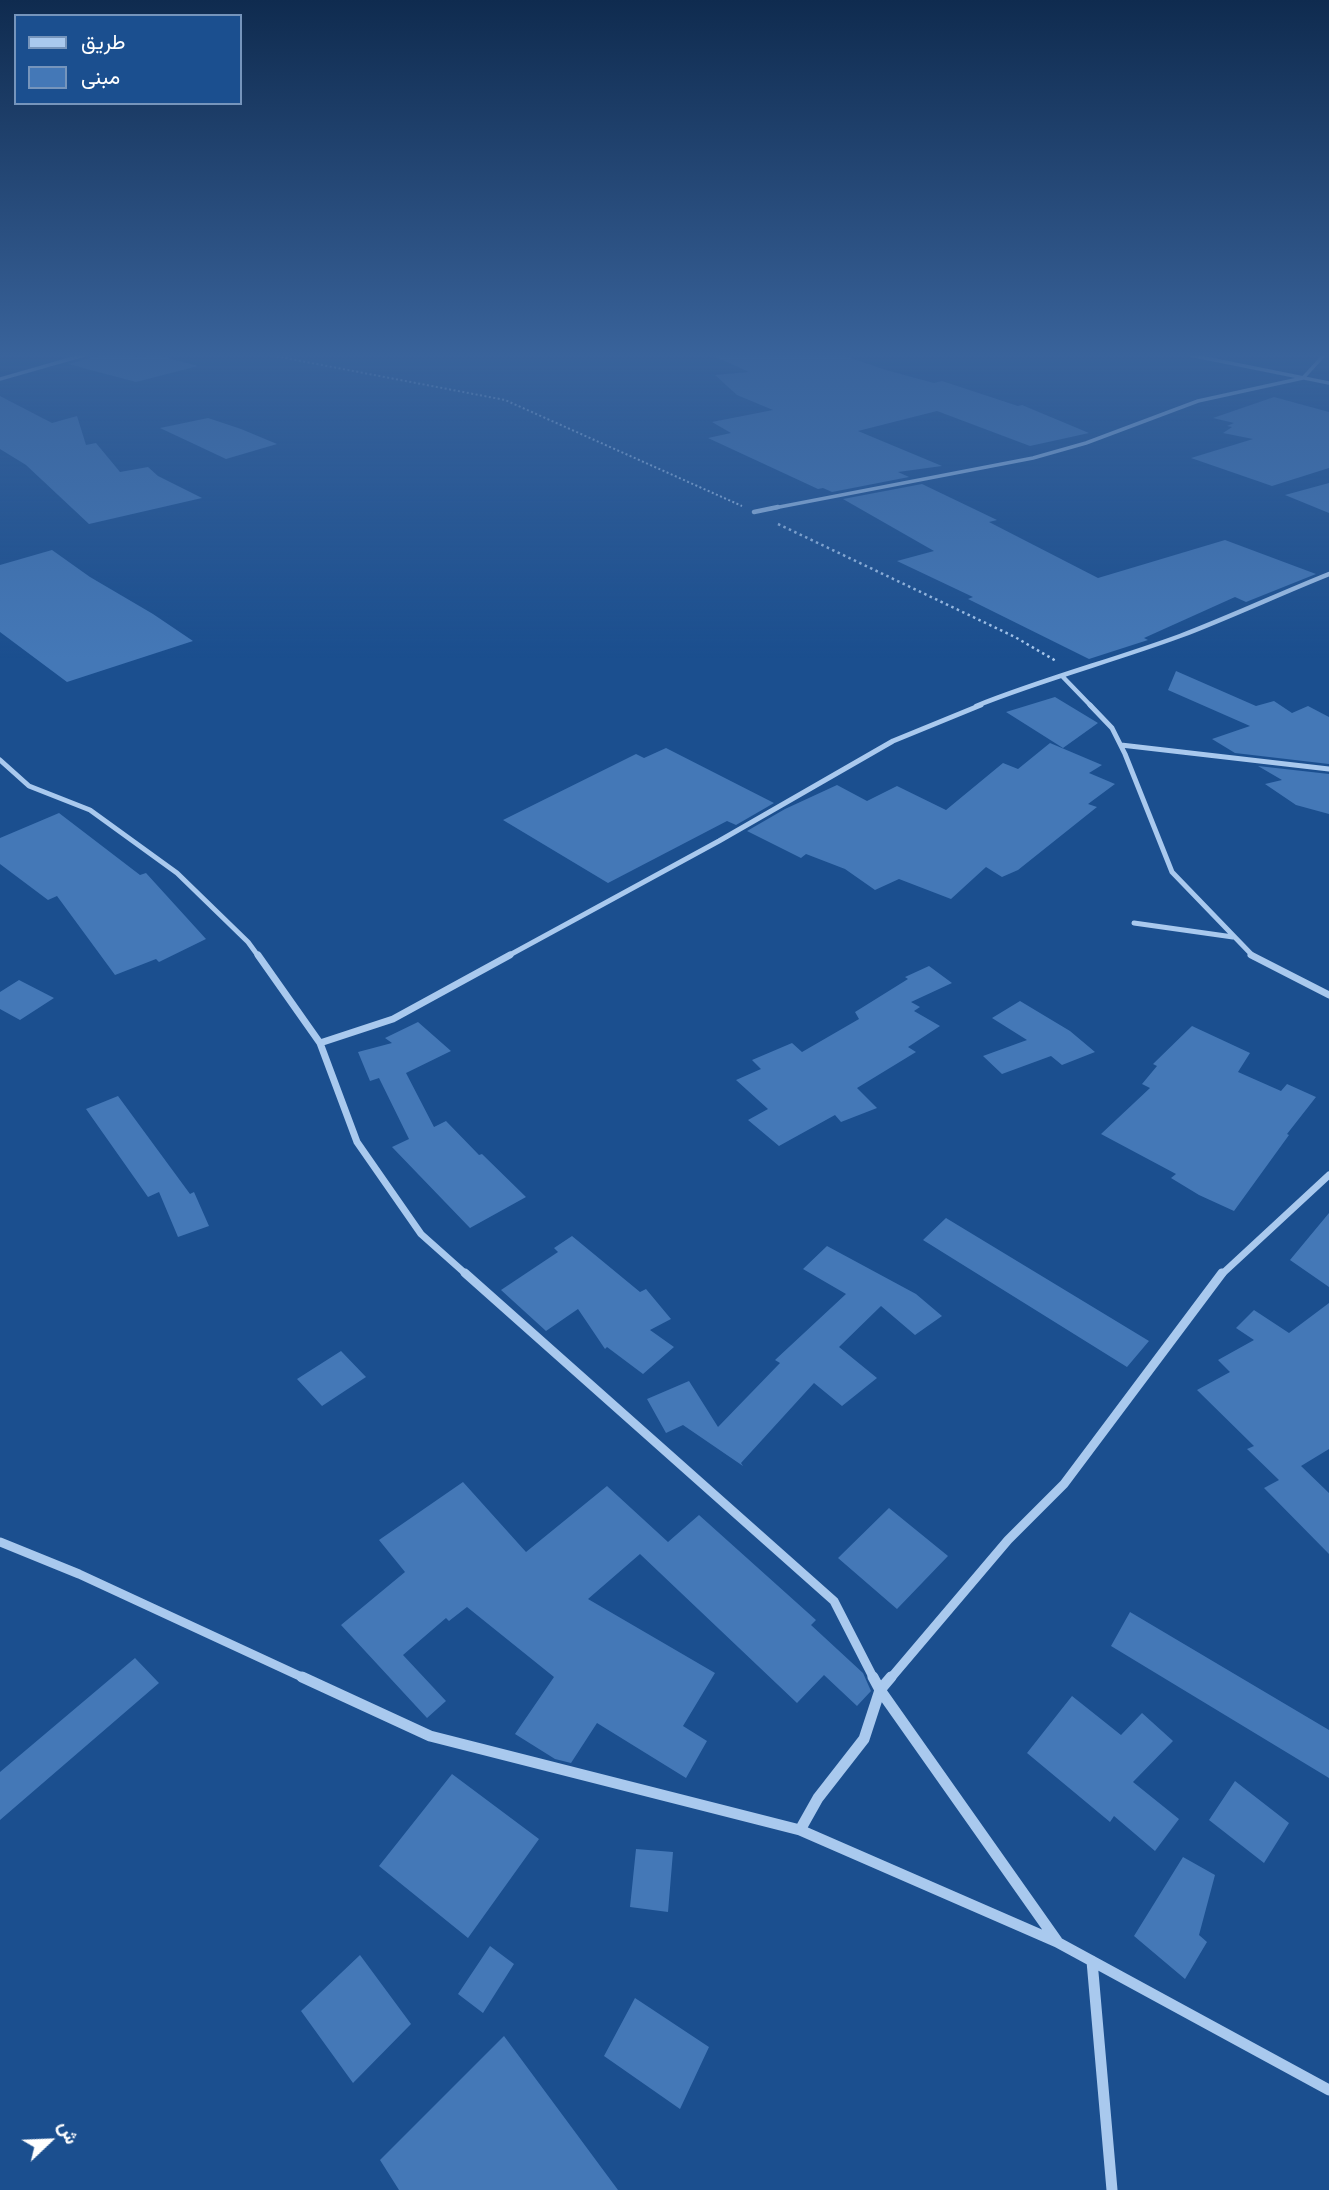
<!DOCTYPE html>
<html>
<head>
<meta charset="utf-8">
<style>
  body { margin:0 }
  #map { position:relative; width:1329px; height:2190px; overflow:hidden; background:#1b4f8f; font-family:Poppins,Vazirmatn,sans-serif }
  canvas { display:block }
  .legend { position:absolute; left:14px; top:14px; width:228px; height:91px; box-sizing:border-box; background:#1b4f8f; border:2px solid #7695bc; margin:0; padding:9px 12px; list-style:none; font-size:21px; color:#fff }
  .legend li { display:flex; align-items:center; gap:14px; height:35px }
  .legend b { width:35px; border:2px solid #7695bc }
  .north { position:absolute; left:14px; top:2106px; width:70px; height:70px; -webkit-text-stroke:5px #1b4f8f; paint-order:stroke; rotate:67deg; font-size:19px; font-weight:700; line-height:28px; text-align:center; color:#fff }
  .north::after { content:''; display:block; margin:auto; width:24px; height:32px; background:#fff; clip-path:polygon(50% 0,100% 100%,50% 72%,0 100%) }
</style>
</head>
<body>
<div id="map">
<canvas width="1329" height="2190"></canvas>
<ul class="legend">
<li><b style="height:9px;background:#a9c9ee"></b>طريق</li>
<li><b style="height:19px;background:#4478b7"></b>مبنى</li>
</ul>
<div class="north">ش</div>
</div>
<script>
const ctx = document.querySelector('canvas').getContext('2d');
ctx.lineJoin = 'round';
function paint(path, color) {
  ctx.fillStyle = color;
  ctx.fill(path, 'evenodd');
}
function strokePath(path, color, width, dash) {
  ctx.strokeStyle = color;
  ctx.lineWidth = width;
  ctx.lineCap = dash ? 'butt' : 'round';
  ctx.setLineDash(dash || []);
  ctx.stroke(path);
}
const building = new Path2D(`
  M109,353h19l11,5 14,-4 45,12 -62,16 -68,-18z
  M707,353h129l50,17 48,13 8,-2 76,25 4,-1 67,28 -59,13 -93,-35 -79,20 84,35 -44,6 11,5 -77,15 -9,-4 -5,1 -110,-51 23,-5 -19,-11 61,-12 -36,-15 -22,-20 34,-3z
  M0,396l52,27 25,-7 9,29 10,-2 24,29 28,-5 10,9 44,22 -113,26 -63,-59 -26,-16z
  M1274,397l55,15v56l-57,18 -81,-28 62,-19 -30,-6 9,-6 -5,-1 7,-3 -21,-5z
  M208,418l33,11 36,15 -51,15 -66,-31z
  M1329,483v30l-44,-18z
  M922,484l75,36 -8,2 109,56 127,-38 91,34 -70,28 -11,-5 -91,41 4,2 -59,19 -121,-60 5,-2 -76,-36 37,-10 -91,-52z
  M52,550l38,27 63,37 40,27 -126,41 -67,-50v-67z
  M1176,671l80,35 18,-5 18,12 16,-7 21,11v47l-94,-11 -23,-14 38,-13 -82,-36z
  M1055,697l43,26 -35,25 -57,-36z
  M1050,743l52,22 -13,8 26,11 -27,20 9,3 -79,63 -16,7 -16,-10 -35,32 -52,-20 -24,11 -30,-21 -39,-15 -5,4 -54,-27 38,-22 52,-24 30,16 30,-15 49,24 57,-47 15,6z
  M666,748l108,55 -38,22 -9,-4 -119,62 -105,-63 133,-66 8,4z
  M1258,766l71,8v40l-33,-9 -31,-21 17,-4z
  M59,813l81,62 6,-2 60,66 -47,23 -3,-3 -41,16 -58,-79 -9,4 -48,-36v-26z
  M929,966l23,17 -41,19 9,5 -6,4 26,15 -32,21 8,5 -59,36 20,20 -36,14 -6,-7 -56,31 -31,-26 20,-11 -32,-29 25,-11 -9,-9 40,-17 10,9 57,-33 -4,-7 53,-33 -3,-2z
  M19,980l35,18 -34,22 -20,-11v-17z
  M1020,1001l50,30 25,21 -33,13 -11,-9 -49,18 -19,-18 44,-16 -35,-22z
  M418,1022l33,29 -45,22 28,54 12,-6 33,34 3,-1 44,43 -56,31 -78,-81 17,-8 -30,-61 -9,3 -12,-29 34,-9 -7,-5z
  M1192,1026l58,27 -12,19 43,19 6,-7 29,13 -29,37 2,1 -55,76 -35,-16 -28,-17 5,-4 -75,-40 49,-46 -8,-4 15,-18 -4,-2z
  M118,1096l72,98 4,-2 15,34 -31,11 -19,-45 -11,5 -62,-88z
  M1329,1213v74l-39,-27z
  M946,1218l203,123 -22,26 -204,-127z
  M572,1236l68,56 6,-3 25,30 -21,11 24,17 -31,27 -36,-27 -2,2 -27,-40 -32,22 -45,-41 57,-38 -4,-4z
  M827,1246l89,48 26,22 -27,19 -34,-29 -42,41 38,31 -35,28 -28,-23 -73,80 2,3 -60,-41 -17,8 -19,-34 42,-18 29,46 62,-64 -5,-3 71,-66 -43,-25z
  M1329,1303v146l-28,17 28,27v61l-65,-66 15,-8 -32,-31 7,-3 -57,-56 33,-18 -12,-12 36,-20 -18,-12 18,-18 35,23z
  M341,1351l25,26 -44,29 -25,-27z
  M463,1482l63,70 81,-66 61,56 31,-27 117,105 -5,5 52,48 8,18 -14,15 -33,-31 -27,28 -157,-149 -52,45 127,74 -32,53 24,15 -21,37 -89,-55 -26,40 -16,-4 -40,-25 39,-57 -87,-70 -18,14 -3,-3 -43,37 43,46 -19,17 -86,-93 64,-53 -26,-32z
  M889,1508l59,48 -51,53 -59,-51z
  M1130,1612l199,118v48l-218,-132z
  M135,1658l24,25 -159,137v-48z
  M1072,1696l49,39 21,-22 31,28 -40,41 46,37 -24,32 -41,-35 -4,6 -83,-69z
  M452,1774l87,65 -71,99 -89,-72z
  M1235,1781l54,42 -25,40 -55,-43z
  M636,1849l37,3 -5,60 -38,-5z
  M1183,1857l32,18 -16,60 8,7 -22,37 -51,-43z
  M490,1946l24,18 -31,49 -25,-19z
  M360,1955l51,69 -58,59 -52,-72z
  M635,1998l74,49 -29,62 -76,-53z
  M504,2036l114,154h-219l-19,-30z`);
const pathFar1 = new Path2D(`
  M259,353l246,47 237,106`);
const path = new Path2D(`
  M778,524l237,113 41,24`);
const minorFar5 = new Path2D(`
  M1180,353l149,30
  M0,379l91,-26
  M769,509l264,-51 53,-15 112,-42 105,-23 23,-25`);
const minorFar4 = new Path2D(`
  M754,512l24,-5
  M1063,677l28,29
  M976,706c67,-27 136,-45 204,-70 50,-19 99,-42 149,-62`);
const minorFar3 = new Path2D(`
  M1090,705l22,23 13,26 47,118 82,85
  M1121,745l208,24
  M0,760l29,26 61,24 87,63 71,69 11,15
  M1134,923l99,14
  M506,957l213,-116 174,-100 88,-36`);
const minorFar2 = new Path2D(`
  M258,955l62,88 37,99 64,92 46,41
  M1251,955l78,40
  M320,1043l73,-24 117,-64
  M1221,1275l108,-100`);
const minorFar1 = new Path2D(`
  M465,1273l369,328 40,78
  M0,1542l79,32 227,105
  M890,1679l118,-139 56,-56 158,-211`);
const minor = new Path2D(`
  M302,1677l128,59 370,94 257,112 272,148
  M891,1677l-11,13 177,251
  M800,1830l18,-32 46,-59 16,-49 -7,-13
  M1092,1961l20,229`);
paint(building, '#4478b7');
strokePath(pathFar1, '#a9c9ee', 2, [2, 2.5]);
strokePath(path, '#a9c9ee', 2.5, [2.5, 3.5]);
strokePath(minorFar5, '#a9c9ee', 3.5);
strokePath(minorFar4, '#a9c9ee', 4.5);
strokePath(minorFar3, '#a9c9ee', 5);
strokePath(minorFar2, '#a9c9ee', 7);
strokePath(minorFar1, '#a9c9ee', 9);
strokePath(minor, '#a9c9ee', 11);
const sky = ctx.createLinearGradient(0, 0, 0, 659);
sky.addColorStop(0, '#0f2b4f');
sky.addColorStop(0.54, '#39639b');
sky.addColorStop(1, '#39639b00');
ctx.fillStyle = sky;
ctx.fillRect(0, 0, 1329, 659);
</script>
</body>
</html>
